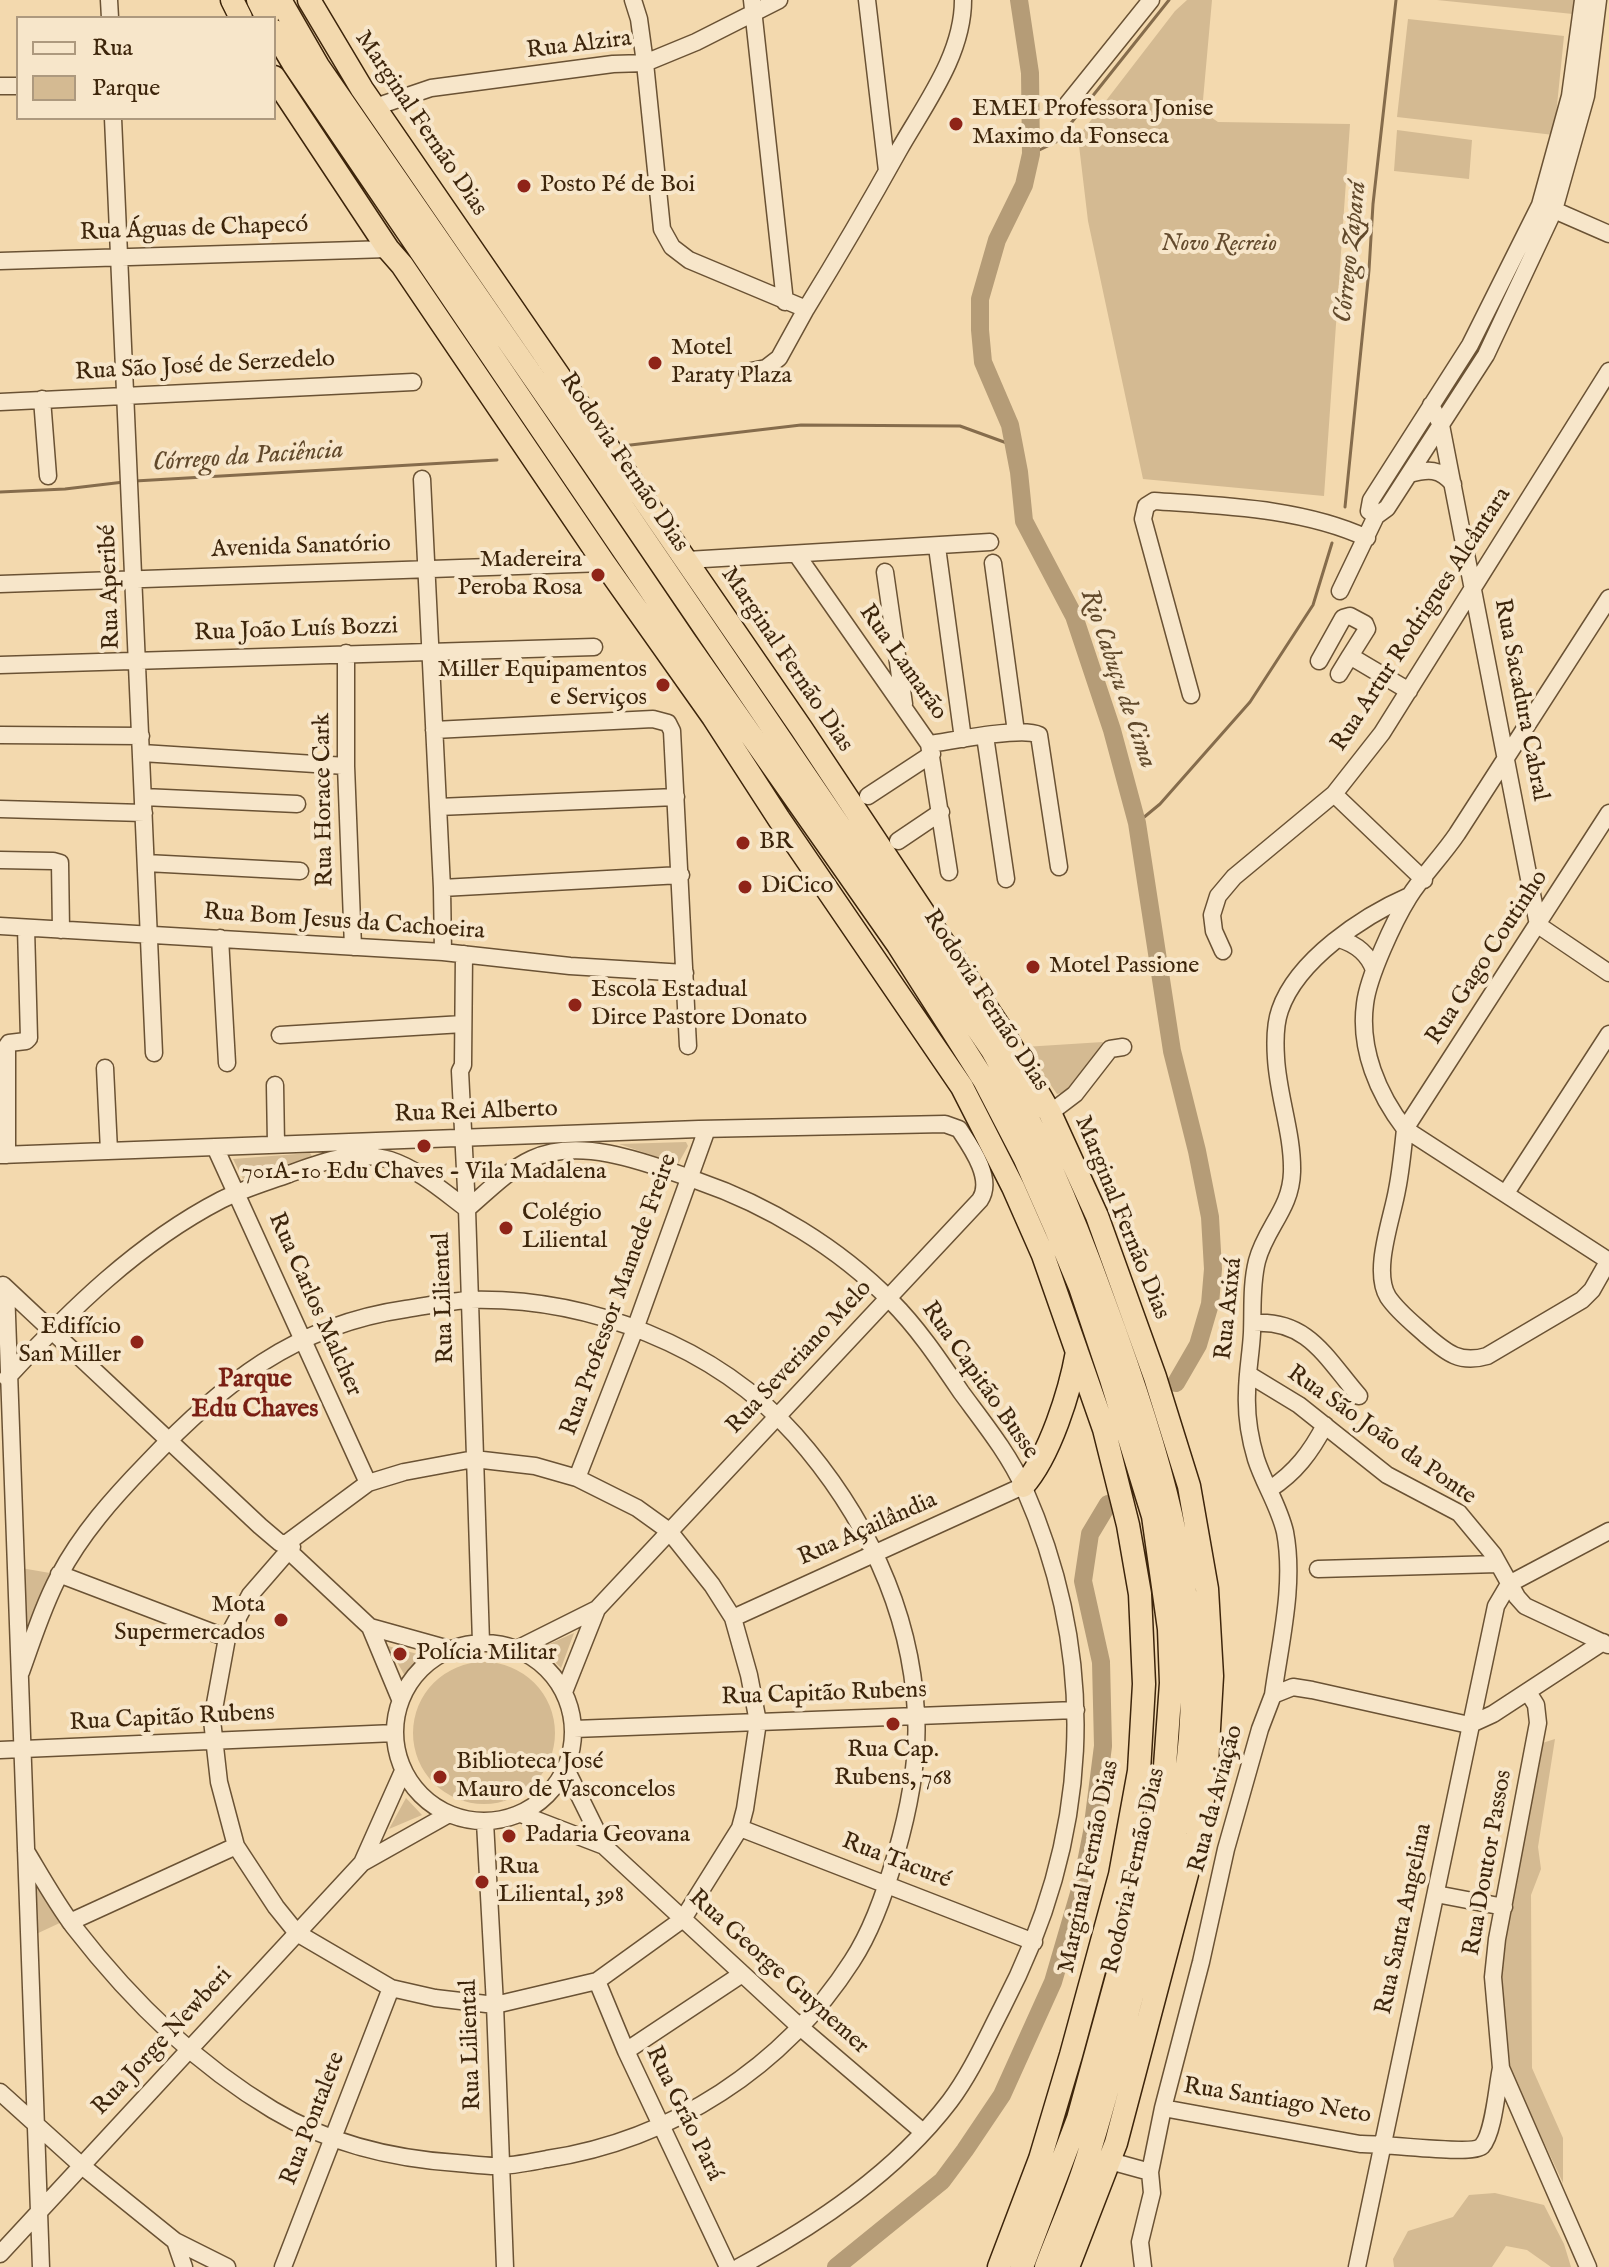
<!DOCTYPE html>
<html>
<head>
<meta charset="utf-8">
<style>
  body { margin:0 }
  #map { position:relative; width:1609px; height:2267px; overflow:hidden; background:#f3d9ae; font-family:"IM FELL English",serif }
  canvas { display:block }
  .legend { position:absolute; left:16px; top:16px; width:260px; height:104px; box-sizing:border-box; background:#f7e6ca; border:2px solid #ad997e; margin:0; padding:10px 14px; list-style:none; font-size:24px; color:#3d250b }
  .legend li { display:flex; align-items:center; gap:16px; height:40px }
  .legend b { width:40px; border:2px solid #ad997e }
</style>
</head>
<body>
<div id="map">
<canvas width="1609" height="2267"></canvas>
<ul class="legend">
<li><b style="height:10px;background:#f7e6ca"></b>Rua</li>
<li><b style="height:22px;background:#d4ba92"></b>Parque</li>
</ul>
</div>
<script>
const ctx = document.querySelector('canvas').getContext('2d');
ctx.lineJoin = 'round';
function paint(path, color) {
  ctx.fillStyle = color;
  ctx.fill(path, 'evenodd');
}
function strokePath(path, color, width, dash) {
  ctx.strokeStyle = color;
  ctx.lineWidth = width;
  ctx.lineCap = dash ? 'butt' : 'round';
  ctx.setLineDash(dash || []);
  ctx.stroke(path);
}
function write(font, color, halo, rows, align = 'center') {
  ctx.font = font + ' "IM FELL English",serif';
  ctx.lineWidth = 8;
  ctx.setLineDash([]);
  ctx.textBaseline = 'middle';
  ctx.strokeStyle = halo;
  ctx.fillStyle = color;
  for (const [text, x, y, turn = 0] of rows) {
    ctx.save();
    ctx.translate(x, y);
    ctx.rotate((+turn || 0) * Math.PI / 180);
    ctx.textAlign = isNaN(turn) ? turn : align;
    if (halo) ctx.strokeText(text, 0, 0);
    ctx.fillText(text, 0, 0);
    ctx.restore();
  }
}
const green = new Path2D(`
  M1187,0h25l-10,111 16,11 132,2 -26,372 -181,-17 -55,-258 -10,-84 97,-126z
  M1437,0h137l-1,14z
  M1408,19l156,17 -10,99 -157,-18z
  M1397,130l75,10 -3,39 -75,-8z
  M1103,1042c-9,18 -24,49 -46,52l-33,-47z
  M686,1142l2,4 -10,18 -59,-20z
  M310,1153l2,3 -69,23 -10,-20z
  M21,1568l29,5 -20,52 -4,1z
  M574,1633l-13,35 -21,-20z
  M388,1646l33,9 -16,21z
  M413 1733a71 71 0 1 1 142 0a71 71 0 1 1-142 0Z
  M1555,1739l-17,108 3,22 -10,26 1,173 31,70v45l-52,-111 -12,-88 4,-46 36,-194z
  M406,1798l16,17 -33,14z
  M32,1871l32,50 -30,14z
  M1495,2193l49,12 20,39 7,23h-20l-24,-17 -21,-4 -14,21h-98l-1,-8 15,-28 45,-14 16,-22z`);
const stream = new Path2D(`
  M1031,154l25,-12 113,-142
  M622,446l179,-21 159,1 55,20
  M135,481l362,-21
  M0,492l65,-3 59,-7
  M1345,507l24,-237 4,-66 23,-204
  M1137,823l23,-19 90,-102 63,-97 19,-62`);
const river = new Path2D(`
  M1019,0l11,73 1,81 -7,31 -27,55 -17,59v31l3,32 27,63 9,47 5,49 50,95 38,114 25,93 35,228 25,100 13,66 3,52 -3,35 -12,41 -22,38
  M836,2267l106,-86 23,-31 37,-55 51,-113 29,-99 10,-51 11,-86 -2,-84 -18,-81 7,-47 18,-30`);
const minor = new Path2D(`
  M109,0l1,18
  M633,0l6,19 6,44 17,166 10,18 17,13 117,49c32,-52 63,-105 93,-159 26,-46 64,-95 64,-150
  M752,0l33,302
  M867,0l20,171
  M0,86h18
  M375,107l56,-19 182,-24 32,-1 51,-21 83,-42
  M1065,107l86,-107
  M113,118l41,935
  M1554,210l55,24
  M0,261l388,-12
  M747,372l19,-4 13,-10 27,-49
  M42,399l6,77
  M0,402l413,-20
  M1431,405l10,20 97,500 71,48
  M1409,474c19,-5 31,-6 44,10
  M422,479l20,409 1,64
  M1376,516l-7,-5 2,-11 99,-155 70,-140 30,-109 13,-96
  M937,547l26,192
  M797,555l132,189c23,-3 93,-18 110,-9l20,132
  M687,560l303,-18
  M993,563l23,169
  M885,572l19,132
  M0,584l604,-21
  M1340,591l36,-75 11,-8 99,-153 68,-145 32,-114 12,-96
  M346,653v113l7,181
  M1319,661l24,-43 7,-2 15,8 2,5 -17,27 59,35
  M0,665l594,-18
  M1339,674l11,-18
  M1191,695l-48,-176 3,-13 8,-5c70,5 148,7 213,37
  M434,730l219,-11 15,4 4,8 16,315
  M0,735l141,1
  M985,736l21,143
  M929,744l20,128
  M142,753l204,13
  M1334,794l90,86
  M868,796l64,-42
  M143,797l154,7
  M438,807l238,-10
  M0,809l144,4
  M1609,813l-204,316c-2,20 -4,41 -8,61 -5,29 -25,81 -9,107 10,15 26,27 39,39 20,17 33,28 60,20l95,-56 10,-10 17,-30
  M898,841l43,-29
  M0,860l53,1 7,2 1,67
  M146,863l154,8
  M442,888l239,-13
  M0,926l443,26 127,14 115,7
  M220,938l7,125
  M1339,939c17,5 29,14 35,31
  M1223,951l-9,-20 -2,-16 6,-19 16,-19 100,-83 48,-61 227,-362
  M464,954l-1,111 -3,6 7,138 14,433
  M280,1035l183,-11
  M105,1068l4,83
  M275,1085l1,59
  M1050,1113l25,-19 35,-45 13,-2
  M215,1147l153,336
  M0,1155l699,-26 246,-5 14,5c12,18 35,50 21,71l-383,409 -33,83
  M7,1155v-109l2,-3 17,-2 3,-3 -3,-110
  M1506,1193l103,-159
  M467,1209c20,-17 41,-39 65,-50 50,-23 118,5 166,22 70,24 141,67 193,120 27,27 49,60 70,91 22,30 48,62 63,96 77,175 66,352 -22,520 -16,31 -31,65 -52,93 -54,71 -133,124 -211,166
  M1609,1261l-204,-132c-27,-35 -46,-80 -40,-125 3,-27 29,-83 44,-107 14,-22 33,-41 48,-63 51,-78 101,-157 152,-236
  M3,1285l257,241 20,17h7l5,4
  M6,1288l35,979
  M1253,1323c55,-4 73,35 106,73
  M1248,1374l51,31 88,70 72,38 34,41 24,43 8,9 83,39
  M7,1378c63,-68 131,-135 214,-178 22,-11 46,-18 68,-26 33,-12 65,-25 101,-14 28,9 53,31 77,49
  M577,1478l58,-149 72,-200
  M1270,1489c25,-16 41,-37 55,-64
  M291,1553l79,74 30,72
  M283,1557l-33,38 -23,43 -15,82 7,62 17,64 40,61 21,26 94,55 44,10 60,7 102,-24 86,-62 57,-91 5,-19 13,-87 -9,-47 -16,-57 -21,-33 -43,-54 -32,-23 -60,-30 -42,-12 -61,-7 -70,13 -36,11 -81,60
  M1318,1569l180,-5
  M59,1574l168,64
  M733,1618l290,-132
  M370,1627l79,22
  M395 1732a89 89 0 1 1 178 0a89 89 0 1 1-178 0Z
  M517,1649l80,-40
  M21,1672c12,-33 22,-66 38,-96 22,-42 54,-78 87,-112 76,-80 148,-139 260,-155 21,-3 43,-8 64,-9 118,-3 246,46 325,135 68,77 116,173 121,278 3,47 -7,96 -20,141 -10,36 -23,75 -44,107 -68,106 -180,179 -305,198 -16,3 -34,7 -51,7 -13,0 -26,-2 -39,-3 -63,-4 -129,-20 -184,-53 -77,-46 -144,-112 -199,-183 -18,-24 -33,-51 -48,-76
  M1528,1692l8,13 2,18 -41,216 -4,38 8,91 87,199
  M1273,1695c7,-52 22,-110 12,-163 -6,-26 -21,-48 -29,-73 -6,-20 -10,-44 -9,-66 0,-20 4,-40 5,-60 1,-24 -1,-48 5,-72 9,-34 34,-52 35,-89 1,-38 -14,-76 -16,-114 -1,-15 -1,-34 4,-48 17,-50 83,-94 129,-114
  M574,1729l502,-19
  M0,1750l395,-17
  M566,1769l38,77
  M521,1814l83,32 196,181 123,105
  M485,1822l10,183 10,262
  M740,1828l294,114
  M362,1863l87,-49
  M1436,1894l68,13
  M70,1922l166,-76
  M597,1981l29,70 102,216
  M626,2051l116,-77
  M0,2092l82,74 93,75 52,26
  M1163,2108l197,36c21,-1 112,12 122,2 12,-13 15,-60 19,-78
  M1110,2161l40,11
  M175,2241l9,26
  M0,2254l362,-391 41,-92
  M283,2267l108,-279
  M1143,2267l-3,-25 12,-49 -2,-21 13,-64 38,-146 25,-113 34,-120 13,-34 20,-8 19,3 157,35 24,-11 110,-72
  M1357,2267l139,-661 13,-22 100,-53`);
const highway = new Path2D(`
  M232,0l9,18
  M258,0l9,18
  M280,0l38,66 267,386 407,598c46,80 81,165 112,251 52,140 98,284 86,436 -6,81 -31,159 -52,237 -18,65 -33,133 -55,197 -11,33 -25,64 -37,96
  M309,0l53,89 439,639 203,306 46,79 47,103 58,161 34,109 18,103 5,87 -6,105 -9,55 -81,307 -48,124
  M274,31l19,32 392,578 213,304 86,135 41,79 30,68 25,60 31,92 42,137 16,113 2,54 -6,83 -4,36 -29,120 -54,197 -56,148
  M274,77l114,172 14,16 202,298 109,154 66,102 183,268 51,100 30,68 61,174 24,96 12,69 4,90 -5,87 -19,104 -49,180 -31,104 -41,108
  M1023,1486c27,-30 47,-95 54,-134`);
const markers = [
  [956,124,8,"#8f2418"],
  [524,186,8,"#8f2418"],
  [655,363,8,"#8f2418"],
  [598,575,8,"#8f2418"],
  [663,685,8,"#8f2418"],
  [743,843,8,"#8f2418"],
  [745,887,8,"#8f2418"],
  [1033,967,8,"#8f2418"],
  [575,1005,8,"#8f2418"],
  [424,1146,8,"#8f2418"],
  [506,1228,8,"#8f2418"],
  [137,1342,8,"#8f2418"],
  [281,1620,8,"#8f2418"],
  [400,1654,8,"#8f2418"],
  [893,1724,8,"#8f2418"],
  [440,1777,8,"#8f2418"],
  [509,1836,8,"#8f2418"],
  [482,1882,8,"#8f2418"]
];
const streetNames = [
  ["Rua Alzira",579,46,-7],
  ["Marginal Fernão Dias",420,124,56],
  ["Rua Águas de Chapecó",194,230,-2],
  ["Rua São José de Serzedelo",205,367,-3],
  ["Rodovia Fernão Dias",623,463,56],
  ["Avenida Sanatório",301,548,-2],
  ["Rua Aperibé",111,587,-92],
  ["Rua Artur Rodrigues Alcântara",1422,620,-57],
  ["Rua João Luís Bozzi",296,631,-2],
  ["Marginal Fernão Dias",786,660,56],
  ["Rua Lamarão",902,663,55],
  ["Rua Sacadura Cabral",1520,700,79],
  ["Rua Horace Cark",325,800,-91],
  ["Rua Bom Jesus da Cachoeira",344,923,4],
  ["Rua Gago Coutinho",1488,958,-57],
  ["Rodovia Fernão Dias",985,1001,57],
  ["Rua Rei Alberto",476,1113,-2],
  ["Marginal Fernão Dias",1121,1218,68],
  ["Rua Professor Mamede Freire",620,1295,-70],
  ["Rua Liliental",445,1298,-92],
  ["Rua Carlos Malcher",314,1305,66],
  ["Rua Axixá",1230,1309,-84],
  ["Rua Severiano Melo",800,1358,-47],
  ["Rua Capitão Busse",979,1381,55],
  ["Rua São João da Ponte",1381,1436,35],
  ["Rua Açailândia",868,1530,-24],
  ["Rua Capitão Rubens",824,1695,-2],
  ["Rua Capitão Rubens",172,1719,-3],
  ["Rua da Aviação",1217,1799,-75],
  ["Rua Tacuré",896,1862,21],
  ["Rua Doutor Passos",1489,1863,-80],
  ["Marginal Fernão Dias",1090,1867,-78],
  ["Rodovia Fernão Dias",1135,1871,-77],
  ["Rua Santa Angelina",1405,1919,-78],
  ["Rua George Guynemer",778,1973,42],
  ["Rua Jorge Newberi",163,2042,-47],
  ["Rua Liliental",472,2045,-92],
  ["Rua Santiago Neto",1277,2102,9],
  ["Rua Grão Pará",683,2114,64],
  ["Rua Pontalete",314,2119,-69]
];
const poiNames = [
  ["EMEI Professora Jonise",972,110],
  ["Maximo da Fonseca",972,138],
  ["Posto Pé de Boi",540,186],
  ["Motel",671,349],
  ["Paraty Plaza",671,377],
  ["Madereira",582,561,"right"],
  ["Peroba Rosa",582,589,"right"],
  ["Miller Equipamentos",647,671,"right"],
  ["e Serviços",647,699,"right"],
  ["BR",759,843],
  ["DiCico",761,887],
  ["Motel Passione",1049,967],
  ["Escola Estadual",591,991],
  ["Dirce Pastore Donato",591,1019],
  ["701A-10 Edu Chaves - Vila Madalena",424,1173,"center"],
  ["Colégio",522,1214],
  ["Liliental",522,1242],
  ["Edifício",121,1328,"right"],
  ["San Miller",121,1356,"right"],
  ["Mota",265,1606,"right"],
  ["Supermercados",265,1634,"right"],
  ["Polícia Militar",416,1654],
  ["Rua Cap.",893,1751,"center"],
  ["Rubens, 768",893,1779,"center"],
  ["Biblioteca José",456,1763],
  ["Mauro de Vasconcelos",456,1791],
  ["Padaria Geovana",525,1836],
  ["Rua",498,1868],
  ["Liliental, 398",498,1896]
];
const parkNames = [
  ["Novo Recreio",1219,245]
];
const waterNames = [
  ["Córrego Zapará",1352,252,-84],
  ["Córrego da Paciência",248,458,-4],
  ["Rio Cabuçu de Cima",1117,679,71]
];
const neighbourhoodNames = [
  ["Parque",255,1381],
  ["Edu Chaves",255,1411]
];
paint(green, '#d4ba92');
strokePath(stream, '#856c4c', 3);
strokePath(river, '#b59c77', 18);
strokePath(minor, '#6a5234', 19);
strokePath(highway, '#3d250b', 25);
strokePath(minor, '#f7e6ca', 16);
strokePath(highway, '#f3d9ae', 22);
for (const [x, y, r, color] of markers) {
  const dot = new Path2D();
  dot.arc(x, y, r, 0, 2 * Math.PI);
  ctx.fillStyle = color;
  ctx.fill(dot);
  strokePath(dot, '#f7e6ca', 3);
}
write('24px', '#3d250b', '#f7e6ca', streetNames);
write('24px', '#3d250b', '#f7e6ca', poiNames, 'left');
write('italic 24px', '#634a2d', '#f7e6ca', parkNames);
write('italic 26px', '#61492b', '#f7e6ca', waterNames);
write('bold 26px', '#7a1f14', '#f7e6ca', neighbourhoodNames);
</script>
</body>
</html>
